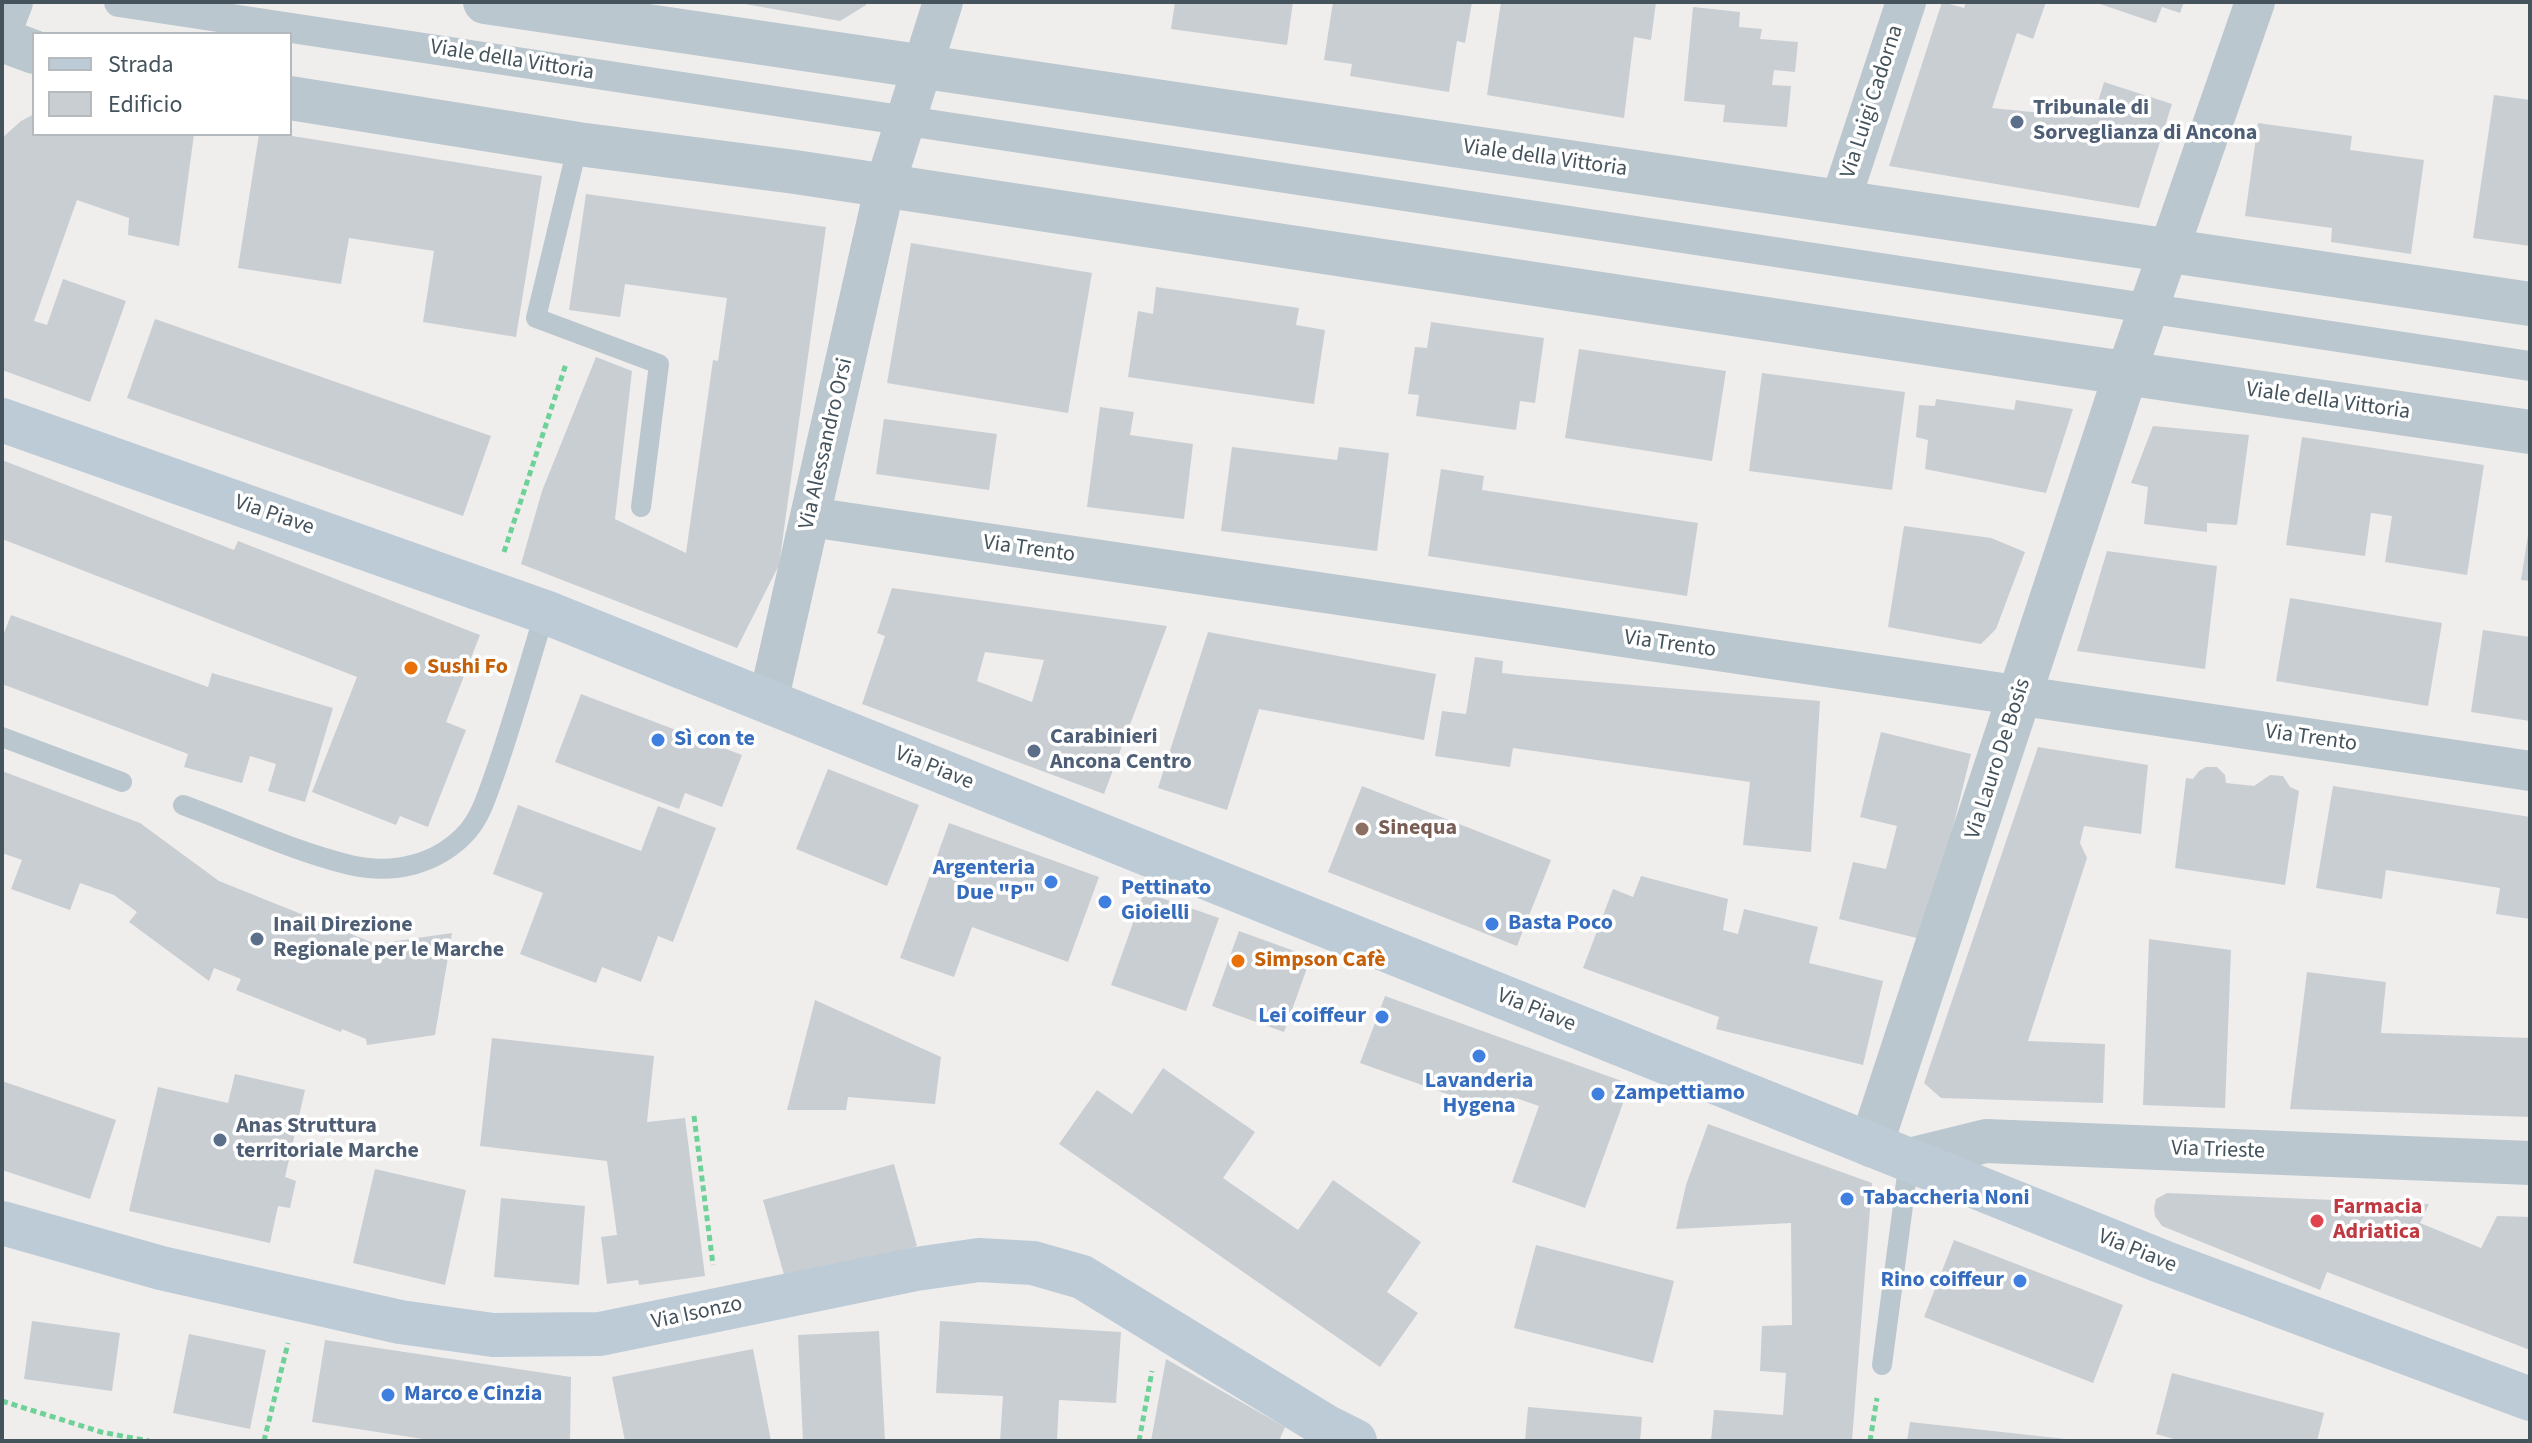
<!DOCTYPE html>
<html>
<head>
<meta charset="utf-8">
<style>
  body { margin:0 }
  #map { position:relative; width:2532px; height:1443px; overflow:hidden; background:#f0eded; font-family:"Source Sans 3",sans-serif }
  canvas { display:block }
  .frame { position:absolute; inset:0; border:4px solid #44535c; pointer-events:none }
  .legend { position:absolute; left:32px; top:32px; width:260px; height:104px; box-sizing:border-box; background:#fff; border:2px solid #b4babe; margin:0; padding:10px 14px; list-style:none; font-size:24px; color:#44535c }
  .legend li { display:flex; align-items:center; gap:16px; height:40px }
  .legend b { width:40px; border:2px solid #b4babe }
</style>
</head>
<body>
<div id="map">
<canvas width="2532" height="1443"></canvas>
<div class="frame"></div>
<ul class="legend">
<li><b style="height:10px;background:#bccbd6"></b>Strada</li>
<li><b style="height:22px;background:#c9ced3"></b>Edificio</li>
</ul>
</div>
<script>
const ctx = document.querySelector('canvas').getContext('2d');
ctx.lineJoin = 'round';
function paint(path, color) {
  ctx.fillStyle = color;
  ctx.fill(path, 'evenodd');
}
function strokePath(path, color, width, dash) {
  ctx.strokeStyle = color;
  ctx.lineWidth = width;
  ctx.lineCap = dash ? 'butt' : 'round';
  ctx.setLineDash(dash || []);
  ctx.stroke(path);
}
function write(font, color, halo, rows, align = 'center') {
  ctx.font = font + ' "Source Sans 3",sans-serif';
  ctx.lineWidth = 7;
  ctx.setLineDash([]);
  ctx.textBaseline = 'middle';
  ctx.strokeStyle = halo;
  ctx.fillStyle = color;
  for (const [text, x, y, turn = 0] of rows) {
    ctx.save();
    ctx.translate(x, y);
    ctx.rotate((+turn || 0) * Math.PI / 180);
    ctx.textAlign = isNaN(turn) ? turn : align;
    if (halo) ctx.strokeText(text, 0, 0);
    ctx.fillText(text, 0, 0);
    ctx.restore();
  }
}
const building = new Path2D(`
  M734,2h133l-1,3 -26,16z
  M1175,2h118l-6,43 -116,-16z
  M1333,2h139l-7,41 -8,-2 -8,51 -99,-16 2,-12 -28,-4z
  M1501,2h155l-5,38 -17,-3 -10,81 -137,-23z
  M1942,2l22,6 2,-6h80l-13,37 -16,-6 -25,75 90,9 2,-15 13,3 7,-23 68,22 -33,104 -250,-42z
  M2184,2l-4,11 -18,-6 -6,16 -59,-20z
  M1693,7l47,5 -1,15 23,2 -2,10 38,3 -3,30 -21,-2 -2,15 19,1 -4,41 -64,-5 2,-17 -41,-4z
  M2494,95l36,5v146l-57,-8z
  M34,114v20h160l-15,112 -51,-11 1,-17 -52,-18 -43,121 13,4 16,-46 63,22 -36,101 -88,-32v-232l19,-17z
  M2258,123l94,13 -2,14 74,10 -13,94 -80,-12 1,-14 -87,-12z
  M259,134h21l262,42 -26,161 -93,-15 11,-71 -85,-13 -8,46 -103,-16z
  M586,194l240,33 -47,338 -42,83 -216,-84 21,-73 54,-134 36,14 -17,148 71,34 27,-193 5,1 9,-63 -102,-14 -5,33 -51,-7z
  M911,243l181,30 -24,140 -181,-30z
  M1156,287l143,21 -3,17 29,5 -11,74 -186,-27 10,-66 15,3z
  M155,319l336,117 -28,80 -336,-118z
  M1431,322l113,16 -9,65 -15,-2 -4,29 -100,-14 3,-21 -11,-1 7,-47 12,1z
  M1579,349l147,22 -14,90 -147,-23z
  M1762,373l143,19 -13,98 -143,-19z
  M1936,399l78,11 2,-10 57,9 -27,84 -121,-24 3,-29 -12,-3 3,-32 16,1z
  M1100,407l34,5 -4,23 63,9 -9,75 -97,-12z
  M884,419l113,15 -8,56 -113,-16z
  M2153,426l96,9 -12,90 -30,-2v9l-63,-8 4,-37 -17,-4z
  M2302,437l182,28 -17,110 -82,-13 7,-46 -21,-3 -6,43 -79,-11z
  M1232,447l105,13 2,-13 50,6 -12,98 -156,-20z
  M2,460l232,90 4,-9 242,94 -34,87 20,8 -38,97 -28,-11 -4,9 -84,-33 45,-115 -355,-138z
  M1441,469l43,7 -2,14 216,33 -11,73 -259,-40z
  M1904,526l87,12 34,14 -29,77 -15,15 -93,-17z
  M2528,535h2v46l-9,-1z
  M2107,551l110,15 -12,103 -128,-18z
  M892,588l275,38 -63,168 -242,-90 23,-68 -8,-3zM985,652l59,8 -12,42 -55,-21z
  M2290,598l152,25 -14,83 -152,-25z
  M11,615l197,72 4,-14 121,35 -28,94 -37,-11 8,-27 -26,-8 -8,27 -58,-16 4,-13 -186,-70v-46z
  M2483,630l47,7v84l-59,-9z
  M1208,632l228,42 -12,66 -165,-31 -32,101 -69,-22z
  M1475,657l28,4 -1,12 26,3 292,25 -9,151 -68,-7 7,-63 -237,-34 -3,19 -75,-11 7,-45 24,3z
  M581,694l161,61 -20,52 -37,-14 -6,16 -124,-47z
  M1881,732l90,22 -46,186 -86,-21 14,-57 33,7 11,-43 -37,-9z
  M2038,747l110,18 -7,69 -57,-8 -4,17 7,15 -59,183 77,3 -2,59 -162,-5 -17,-15z
  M2206,767h11l8,8 1,8 28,3 16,-11 13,1 7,11 9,4 -14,94 -110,-17 11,-90 7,1 6,-8z
  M828,769l91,36 -32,81 -91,-37z
  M2,771l138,52 79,58 157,63 76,-11 -17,102 -68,10 -1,-6 -24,-10 -1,3 -105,-42 5,-11 -27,-11 -5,13 -80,-59 8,-10 -23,-17 -34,-12 -10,27 -59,-21 11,-29 -20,-7z
  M1362,786l189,74 -34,86 -189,-74z
  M2333,786l197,31v102l-34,-5 4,-26 -114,-18 -4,29 -66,-11z
  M518,805l123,46 17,-45 58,22 -43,114 -15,-6 -17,46 -39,-15 -6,16 -76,-29 23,-61 -50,-19z
  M949,823l150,54 -31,85 -96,-35 -18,50 -54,-19z
  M1641,876l87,23 -5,31 15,4 6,-25 74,18 -9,36 74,18 -20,84 -147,-36 3,-12 -136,-49 30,-79 20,8z
  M1144,892l75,26 -33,93 -75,-26z
  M1239,931l72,26 -27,75 -72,-26z
  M2149,939l82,11 -6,158 -82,-3z
  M2307,972l79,10 -5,51 149,5v79l-240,-8z
  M1385,996l245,88 -45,124 -73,-26 27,-76 -23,-8 -7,18 -149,-53z
  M815,1000l126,57 -6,47 -87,-7 -2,13h-59z
  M492,1038l162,18 -7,66 38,-4 20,158 -66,9 -1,-5 -31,4 -6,-47 16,-2 -10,-74 -127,-15z
  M1163,1068l92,64 -32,46 75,52 35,-50 88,62 -34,50 31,21 -38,54 -321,-223 38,-54 35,24z
  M235,1074l70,16 -20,87 11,4 -6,27 -12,-2 -8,37 -141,-32 29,-124 70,16z
  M2,1081l114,39 -26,79 -88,-29z
  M1708,1124l164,59 -20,258h-141l3,-31 69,5 3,-42 -26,-2 2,-45 30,-1 -1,-102 -115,6 10,-44z
  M894,1164l23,82 -131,36 -23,-82z
  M375,1169l91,21 -21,95 -92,-22z
  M2167,1193l262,11 -9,19 61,25 16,-32 33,1v133l-203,-78 -7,18 -158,-64 -7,-10 -1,-8 2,-9z
  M501,1198l84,8 -6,79 -85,-8z
  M1954,1240l169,65 -30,78 -169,-66z
  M1536,1245l138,36 -21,82 -139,-35z
  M32,1321l88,12 -8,58 -88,-12z
  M940,1321l181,11 -5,71 -57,-3 -2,41h-57l3,-45 -67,-3z
  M879,1331l6,110h-82l-5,-106z
  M189,1334l77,16 -16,79 -77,-16z
  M325,1340l246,37 -1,64h-134l-124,-19z
  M753,1349l18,92h-146l-13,-64z
  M1166,1359l119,68 -6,14h-128z
  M2172,1373l152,40 -7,28h-136l-25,-7z
  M1528,1407l114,10 -2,24h-115z
  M1910,1422l156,17v2h-159z`);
const path = new Path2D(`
  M504,552l62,-188
  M694,1116l19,149
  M2,1401l99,31 48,9
  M264,1441l24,-98
  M1139,1441l13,-70
  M1870,1441l7,-43`);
const service = new Path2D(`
  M578,144l-42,174 123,46 -18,143
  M2,737l120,45
  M183,805c55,20 110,46 167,60 43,10 88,0 118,-34 13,-15 19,-36 26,-55 19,-54 34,-109 51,-164
  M1882,1365l27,-205`);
const pedestrian = new Path2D(`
  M119,2l2411,364`);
const minor = new Path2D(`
  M1840,202l66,-200
  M2126,373l129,-371
  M810,517l1720,254
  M768,702l117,-517 58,-183`);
const tertiary = new Path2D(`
  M485,2l2045,302
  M2,25l9,-23
  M2,40l32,12
  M290,98l288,46 217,28 1275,193 460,67
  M1871,1145l255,-772
  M1909,1160l77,-19 544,22`);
const secondary = new Path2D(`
  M2,420l543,192 1618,650 367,137
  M2,1223l159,45 239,54 93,13 107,-1 316,-65 63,-9 54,3 49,14 245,150 28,14`);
const markers = [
  [2017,122,8,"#5c6f8a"],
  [411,668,8,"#e8710a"],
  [658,740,8,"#3f7fe0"],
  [1034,751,8,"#5c6f8a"],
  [1362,829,8,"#8d6e63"],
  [1051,882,8,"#3f7fe0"],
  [1105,902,8,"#3f7fe0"],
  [1492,924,8,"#3f7fe0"],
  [257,939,8,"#5c6f8a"],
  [1238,961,8,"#e8710a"],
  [1382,1017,8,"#3f7fe0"],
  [1479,1056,8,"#3f7fe0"],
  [1598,1094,8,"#3f7fe0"],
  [220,1140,8,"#5c6f8a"],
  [1847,1199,8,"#3f7fe0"],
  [2317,1221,8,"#e0444e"],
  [2020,1281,8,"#3f7fe0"],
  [388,1395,8,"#3f7fe0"]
];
const streetNames = [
  ["Viale della Vittoria",512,61,9],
  ["Via Luigi Cadorna",1873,102,-72],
  ["Viale della Vittoria",1545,159,8],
  ["Viale della Vittoria",2328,402,8],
  ["Via Alessandro Orsi",827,444,-77],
  ["Via Piave",274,516,19],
  ["Via Trento",1029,550,8],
  ["Via Trento",1670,645,8],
  ["Via Trento",2311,739,8],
  ["Via Lauro De Bosis",1999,759,-72],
  ["Via Piave",934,769,22],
  ["Via Piave",1536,1011,22],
  ["Via Trieste",2218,1151,2],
  ["Via Piave",2137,1252,22],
  ["Via Isonzo",697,1314,-12]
];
const serviceNames = [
  ["Tribunale di",2033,109],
  ["Sorveglianza di Ancona",2033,134],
  ["Carabinieri",1050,738],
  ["Ancona Centro",1050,763],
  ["Inail Direzione",273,926],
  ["Regionale per le Marche",273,951],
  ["Anas Struttura",236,1127],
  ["territoriale Marche",236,1152]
];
const foodNames = [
  ["Sushi Fo",427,668],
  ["Simpson Cafè",1254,961]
];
const shopNames = [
  ["Sì con te",674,740],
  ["Argenteria",1035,869,"right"],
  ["Due \"P\"",1035,894,"right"],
  ["Pettinato",1121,889],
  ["Gioielli",1121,914],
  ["Basta Poco",1508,924],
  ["Lei coiffeur",1366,1017,"right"],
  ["Lavanderia",1479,1082,"center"],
  ["Hygena",1479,1107,"center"],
  ["Zampettiamo",1614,1094],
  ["Tabaccheria Noni",1863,1199],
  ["Rino coiffeur",2004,1281,"right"],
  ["Marco e Cinzia",404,1395]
];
const educationNames = [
  ["Sinequa",1378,829]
];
const healthNames = [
  ["Farmacia",2333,1208],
  ["Adriatica",2333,1233]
];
paint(building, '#c9ced3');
strokePath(path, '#6ed298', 5, [6, 4]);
strokePath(service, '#bac7ce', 20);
strokePath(pedestrian, '#bac7ce', 30);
strokePath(minor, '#bac7ce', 40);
strokePath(tertiary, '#bac7ce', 44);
strokePath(secondary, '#bccbd6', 44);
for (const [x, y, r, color] of markers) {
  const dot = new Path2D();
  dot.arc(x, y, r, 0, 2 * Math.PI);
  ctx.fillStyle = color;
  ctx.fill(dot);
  strokePath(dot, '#fff', 3);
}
write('22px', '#44535c', '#fff', streetNames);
write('bold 22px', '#4e5e75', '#fff', serviceNames, 'left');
write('bold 22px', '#c56008', '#fff', foodNames, 'left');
write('bold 22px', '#366cbe', '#fff', shopNames, 'left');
write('bold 22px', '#785e54', '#fff', educationNames, 'left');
write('bold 22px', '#be3a42', '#fff', healthNames, 'left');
</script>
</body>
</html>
